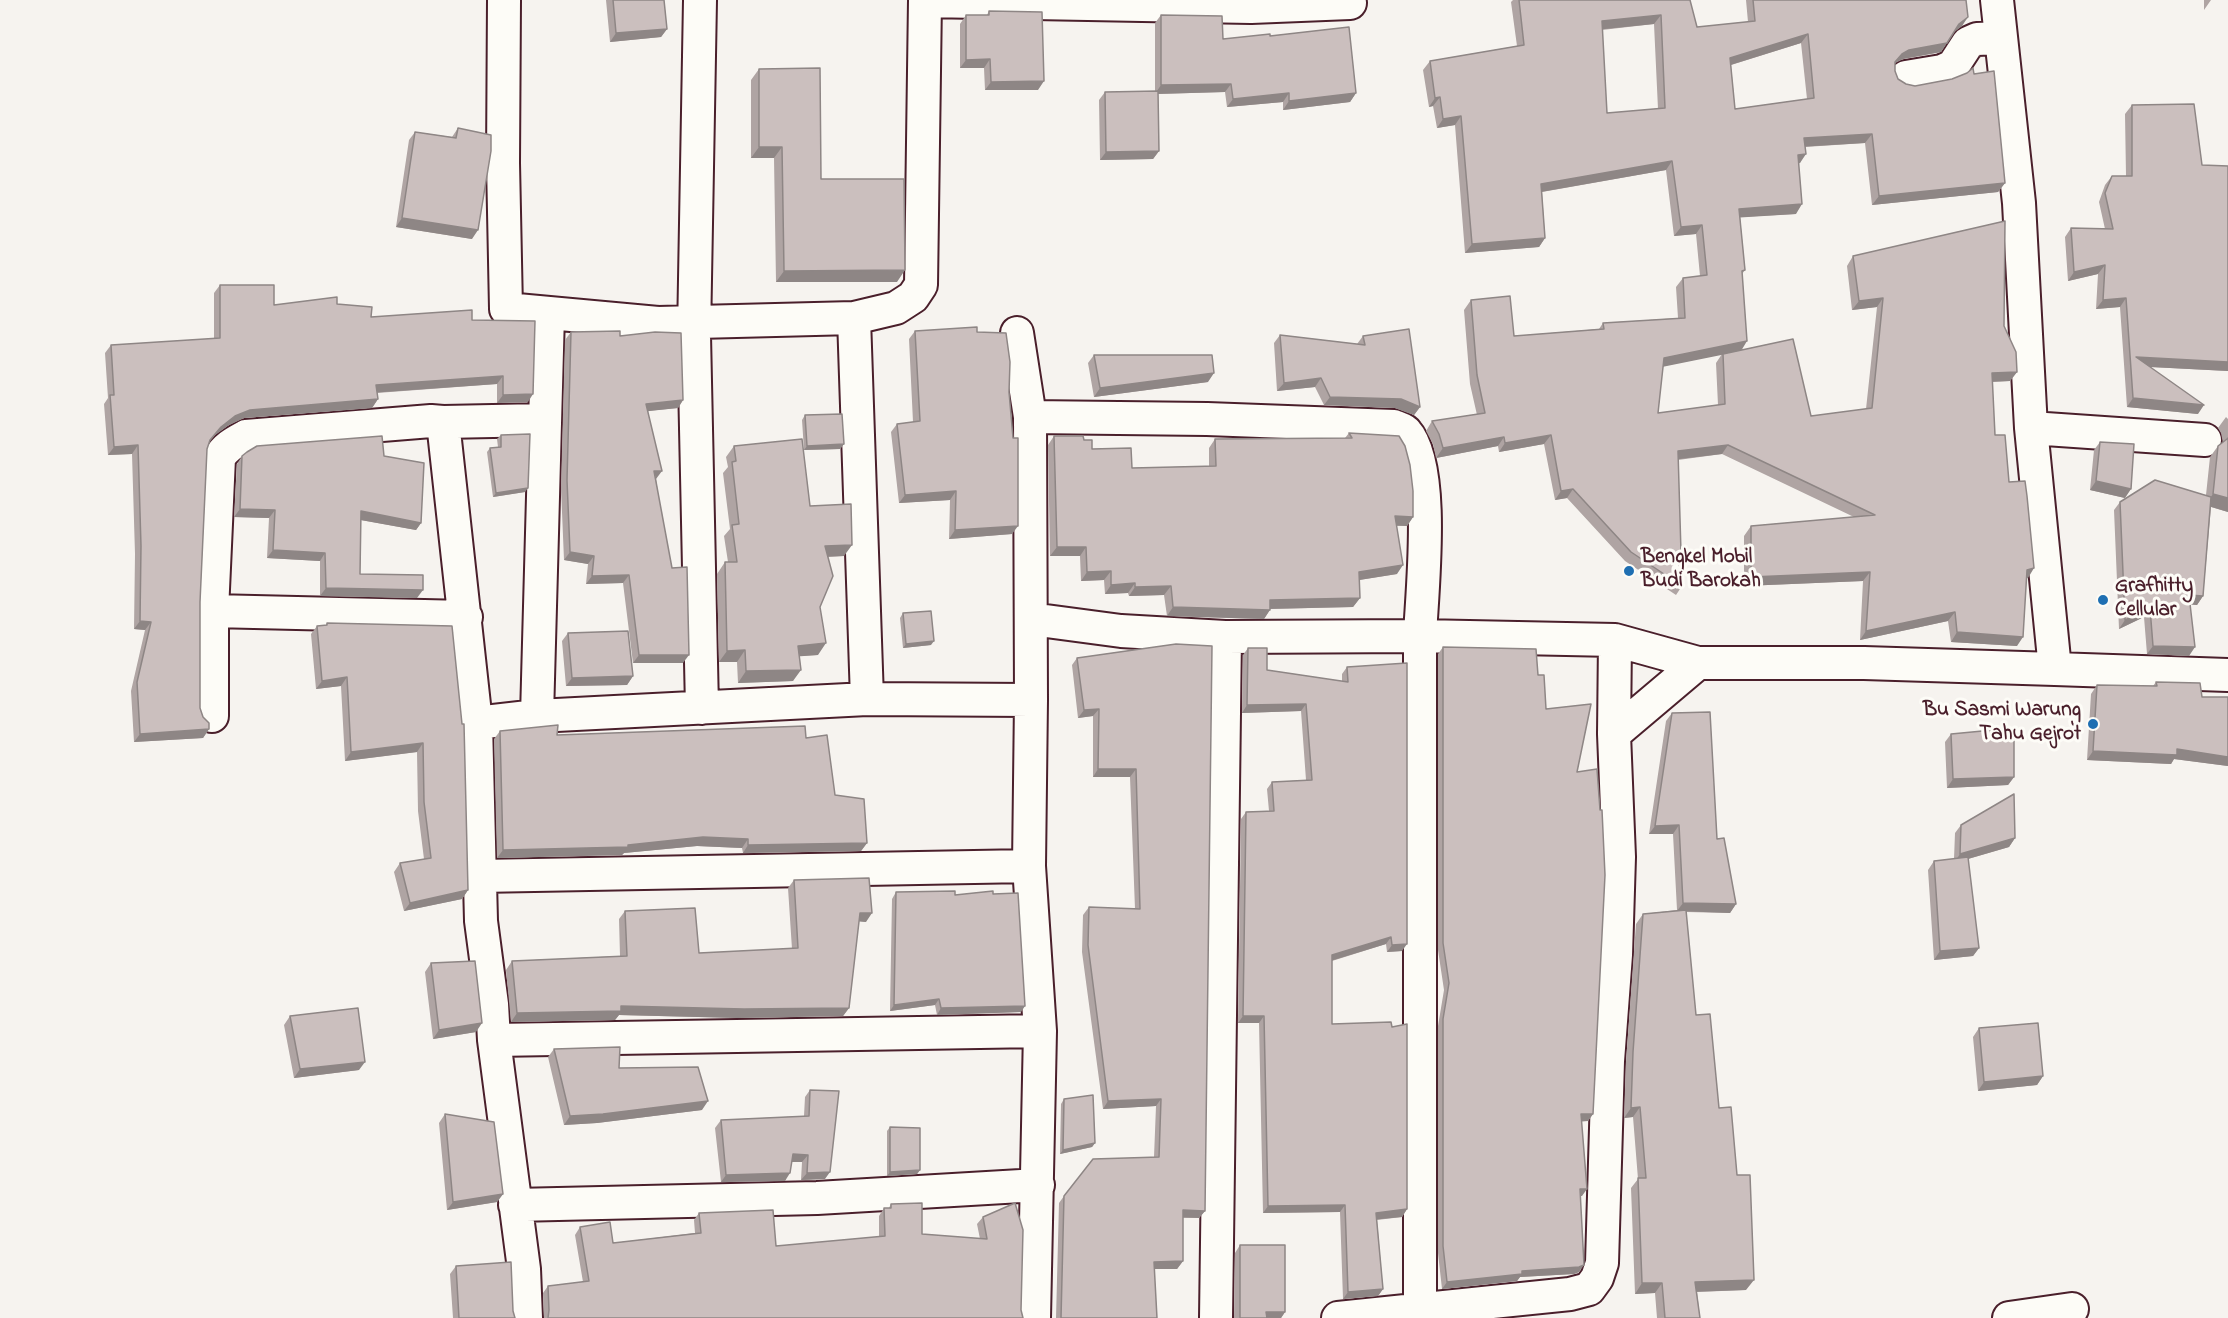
<!DOCTYPE html>
<html>
<head>
<meta charset="utf-8">
<style>
  body { margin:0 }
  canvas { display:block; background:#f6f3ef }
</style>
</head>
<body>
<canvas width="2228" height="1318"></canvas>
<script>
const ctx = document.querySelector('canvas').getContext('2d');
ctx.lineJoin = 'round';
function strokePath(path, color, width, dash) {
  ctx.strokeStyle = color;
  ctx.lineWidth = width;
  ctx.lineCap = dash ? 'butt' : 'round';
  ctx.setLineDash(dash || []);
  ctx.stroke(path);
}
function paint(path, color) {
  ctx.fillStyle = color;
  ctx.fill(path, 'evenodd');
}
function write(font, color, halo, rows, align = 'center') {
  ctx.font = font + ' "Indie Flower",sans-serif';
  ctx.lineWidth = 6;
  ctx.setLineDash([]);
  ctx.textBaseline = 'middle';
  ctx.strokeStyle = halo;
  ctx.fillStyle = color;
  for (const [text, x, y, turn = 0] of rows) {
    ctx.save();
    ctx.translate(x, y);
    ctx.rotate((+turn || 0) * Math.PI / 180);
    ctx.textAlign = isNaN(turn) ? turn : align;
    if (halo) ctx.strokeText(text, 0, 0);
    ctx.fillText(text, 0, 0);
    ctx.restore();
  }
}
const street = new Path2D(`
  M504,0l-1,163 3,146 152,14 196,-5 42,-10 17,-11 8,-12 4,-285
  M700,0l-6,335 8,373
  M925,1l326,6 99,-4
  M1906,77l36,-6 11,-5 15,-23 9,-4 23,-1
  M854,318l13,381
  M1017,333l13,84 1,283 -2,166 11,165 -6,287
  M1030,417l177,2 187,7c4,2 10,3 12,6 30,33 16,158 14,204v672
  M443,422l100,-2
  M2031,428l174,12
  M212,611l254,6
  M1031,619l90,12 104,6 195,-1 195,4 83,23h166l191,6 -24,-241 -12,-225 -22,-203
  M2055,669l173,6
  M212,716v-105l7,-153c6,-11 16,-16 27,-22l185,-15 12,1 33,301 5,198 11,83 2,36 30,229 2,49
  M537,716l11,-402
  M476,723l61,-7 330,-17 164,1
  M1614,734l84,-71
  M479,876l550,-10
  M494,1040l546,-9
  M515,1205l302,-7 221,-13
  M1216,1318l9,-681
  M1338,1318l232,-24 19,-5 8,-11 5,-15 6,-202 8,-106 3,-98 -5,-123 1,-94
  M2009,1318l63,-9`);
const wall = new Path2D(`
  M606,0h58l3,29 -6,8 -51,5z
  M1513,0h177l7,27 51,-5 -2,-22h220l-4,26 -8,6 -13,20 -38,7 -8,4v8l3,8 8,5 9,2 37,-7 22,-5 31,109 -7,9 -126,13 -7,-62 -60,4 -5,16h-1l-3,51 -56,3 5,53 -3,4 -1,76 70,66 55,-7 11,-102 -25,3 -5,-44 6,-10 151,70 13,46 -7,9 -18,1 3,53 14,47 19,96h-1l-10,68 -66,-4 -3,-21 -88,19 3,-59 -119,5v-50l7,-10 103,-9 -132,-63 -44,6 4,126 -6,9 -51,-34 -58,-63 -12,2 -11,-56 -45,8 -1,-6 -62,12 -3,-14 -7,-13 6,-10 45,-6 -7,-31 -6,-74 7,-10 43,36 85,-7 4,-6 75,-5 -2,-31 7,-9 17,-2 -4,-42 -22,2 -8,-66 -124,22 3,46 -6,9 -74,6 -10,-128 -18,3 -4,-22 -4,1 -6,-37 7,-9 87,-15 -6,-44zM1654,24l4,85 -51,4 -5,-83zM1801,43l6,56 -72,10 -4,-44zM1722,354l-6,9 2,42 -60,8 5,-47z
  M2204,0h7l-7,10z
  M989,11l49,79h-53l-1,-22h-24v-44l6,-9h21z
  M1161,15l62,24 47,-3 86,57 -6,9 -67,8v-8l-56,5 -2,-15 -67,2 1,57 -6,8 -53,1 -1,-60 6,-8 50,-1v-68z
  M759,69l62,110 76,103h-121l-2,-124h-23v-78z
  M2132,105l70,60 26,1v205l-77,-4 47,47 -71,-7 -7,-100 -24,2 2,-35 -30,7 -3,-44 6,-9 34,1 -6,-27 6,-17 7,-9h14l-1,-62z
  M458,128l14,111 -76,-12 13,-87 6,-8 37,5z
  M220,285l54,20 63,-1 34,13 101,3 56,82 -31,1v-19l-120,9 1,6 -6,9 -128,10 -15,7 -14,10 -6,7 -2,7 -7,153v106l3,9 6,12 -6,9 -69,4 -3,-51 14,-61 -11,-1 1,-75 -3,-100 -24,1 -4,-51 4,-6 -3,-45 6,-8 103,-6v-46z
  M915,331l62,1 32,60 3,142 -63,5 1,-39 -51,3 -8,-71 6,-8 16,-2 -4,-83z
  M571,332l49,4 63,64 -5,8 -31,3 9,68 27,184h-50l-10,-80 -37,1 2,-20 -24,-4 -3,-72 4,-148z
  M1280,335l77,9 6,-8 57,71 -6,8 -19,-7 -71,-3 -9,-18 -38,4 -3,-48z
  M1094,355l114,27 -114,15 -6,-34z
  M805,415l39,29 -4,5 -36,1 -2,-30z
  M2226,417l2,2v93l-17,-5 -8,89 -6,9 -7,-1 -1,52 -42,-2 -3,-37 -25,12 -5,-119 6,-8 86,-7 4,-38 8,-11 5,-3 -2,-10 -3,-5z
  M1349,433l64,84 -6,9h-11l1,48 -38,6 1,18 -7,9 -83,2 -6,10 -97,-3 -3,-21 -35,1 -1,-3 -23,1 -1,-14 -23,1 -1,-25h-30l-2,-111 6,-9 30,4 8,9 40,19 77,-2v-18l6,-9 130,-1z
  M501,435l24,57 -32,5 -6,-45 3,-4 8,-1 -1,-8z
  M2100,442l25,56 -35,-8 4,-40z
  M734,446l76,60 34,50 -16,1 -8,50 -2,48 -19,1 -6,25 -55,2 -1,-21h-18l-2,-88 8,-12h3l-4,-26 6,-7 -7,-56 5,-6 -2,-10z
  M242,456h142l37,67 -5,7 -55,-10 -1,54 57,24 -97,-2v-35l-53,-3 2,-40 -35,-1 3,-53z
  M903,613l28,32 -28,3 -3,-30z
  M327,623l125,3 16,264 -6,9 -58,12 -10,-39 6,-9 24,-4 -6,-48 -1,-59 -72,9 -4,-75 -25,3 -5,-55 6,-8 9,-1z
  M568,633l65,43 -6,9 -61,1 -4,-45z
  M1176,644l29,567 -6,7h-16v43l-6,8h-23l3,49h-101l3,-115 5,-7 90,-39 2,-51 -53,3 -21,-157 1,-37 6,-8 46,2 -5,-132h-37v-61l-15,2 -6,-53 5,-7z
  M1443,647l95,28 8,34 31,63 16,342 -5,7h-7l1,75h-1l-2,76 -5,2 -54,3 -3,4 -75,8 -4,-36v-227l6,-36 -6,-40v-296z
  M1248,648l19,22 75,12v-8l5,-7 55,284 -15,1 -1,-8 -54,17v63l75,185 -5,8 -25,3 6,69 -5,7 -35,3 -3,-87 -77,1 -4,-190h-21l3,-204 5,-7 23,-1 -2,-22 5,-7 34,-2 -5,-69 -59,2 1,-58z
  M2156,682l46,15h26v69l-54,-7 -3,5 -84,-4 4,-66 6,-9 56,1z
  M1672,713l45,126 19,65 -6,9 -44,-1 10,103 23,93 27,182 -49,2 3,26h-43l-2,-25 -20,1 -4,-106 7,-9 -5,-62 -9,1 2,-56 10,-138 7,-10 34,-4 -4,-76h-24l17,-113z
  M500,731l57,4 249,3 29,57 32,48 -6,8 -118,2 -1,-5 -45,-2 -73,7 -2,2 -125,3 -3,-119z
  M1951,734l63,43 -6,8 -61,3 -2,-46z
  M1961,825l54,13 -6,9 -41,12 11,89 -6,8 -39,4 -6,-90 6,-9 20,-2 1,-26z
  M794,880l72,42 -7,-1 -10,87 -6,8 -105,2 -119,-3 -4,5 -104,2 -5,-52 6,-9 108,-5 -1,-37 6,-8 74,42 93,-4 -4,-61z
  M896,892l59,3 38,-1 28,118 -84,3 -2,-10 -45,6 2,-112z
  M431,963l45,69 -43,7 -8,-67z
  M290,1016l69,54 -65,8 -10,-53z
  M1979,1028l64,48 -6,9 -59,6 -5,-54z
  M554,1049l65,19 83,42 -105,13 -33,2 -16,-68z
  M810,1090l15,89 -24,1 1,-18h-10l-7,19 -64,1 -6,-54 6,-8 83,-4 1,-19z
  M1064,1099l31,44 -3,4 -32,7 1,-50z
  M445,1114l58,80 -6,8 -50,8 -8,-87z
  M890,1127l30,43 -3,4 -30,2v-45z
  M891,1204l31,30 58,5 -3,-15 6,-7 38,93 2,8h-479l-1,-25 5,-7 35,-4 -8,-47 5,-8 33,16 82,-10 -1,-13 5,-7 77,33 103,-9v-21l5,-8h5z
  M1240,1245l45,67 -4,6h-47l1,-65z
  M456,1266l57,45 2,7h-62l-3,-44z`);
const shadedWall = new Path2D(`
  M1661,15l-7,9 -59,6 7,-9z
  M1968,17l-6,9 -9,7 6,-9z
  M667,29l-6,8 -51,5 6,-9z
  M1808,34l-7,9 -77,24 6,-9z
  M1947,43l-6,9 -38,7 -8,4 7,-9 7,-4z
  M990,59l-6,9h-24l6,-8z
  M1044,81l-6,9h-53l6,-8z
  M1231,84l-6,8 -70,2 6,-9z
  M1289,93l-6,9 -56,5 6,-8z
  M1356,93l-6,9 -67,8 6,-9z
  M1440,97l-7,9 -4,1 6,-9z
  M1461,116l-6,9 -18,3 6,-9z
  M1872,134l-7,9 -67,4 6,-9z
  M759,147h23l-8,11h-23z
  M1159,151l-6,8 -53,1 6,-8z
  M1806,154l-6,9 -8,1 6,-9z
  M1672,161l-6,9 -131,23 6,-9z
  M2005,183l-7,9 -126,13 7,-9z
  M1802,204l-6,10 -64,4 7,-9z
  M402,218l76,12 -6,9 -76,-12z
  M1702,225l-6,9 -22,2 7,-9z
  M1545,238l-6,9 -74,6 7,-9z
  M2105,265l-7,9 -30,7 6,-9z
  M905,270l-8,12h-121l8,-11z
  M1883,298l-6,9 -25,3 7,-9z
  M2126,298l-6,9 -24,2 7,-9z
  M1747,341l-6,10 -84,17 7,-10z
  M2136,357l92,5v9l-97,-5z
  M2017,372l-7,9 -25,1 7,-9z
  M1214,373l-6,9 -114,15 6,-9z
  M503,376l-6,8 -127,9 6,-8z
  M1321,378l-6,9 -38,4 7,-8z
  M533,394l-5,8 -31,1 6,-8z
  M1330,397l71,2 19,8 -6,8 -19,-7 -71,-3z
  M2133,398l71,7 -6,9 -71,-7z
  M378,399l-6,9 -128,10 -15,7 -14,10 -11,13 17,-21 14,-11 15,-6z
  M683,400l-5,8 -38,4 6,-8z
  M1551,435l-7,9 -45,8 6,-9z
  M1504,437l-6,9 -62,12 7,-10z
  M844,444l-4,5 -36,1 3,-4z
  M138,445l-6,9 -24,1 6,-8z
  M1728,445l-6,9 -51,6 7,-9z
  M654,471h8l-6,8z
  M2096,481l35,8 -6,9 -35,-8z
  M528,488l-3,4 -32,5 3,-4z
  M1573,489l-6,9 -12,2 6,-9z
  M956,491l-6,9 -51,3 6,-8z
  M2213,494l15,4v14l-23,-7z
  M240,509l35,1 -6,8 -35,-1z
  M361,511l60,12 -5,7 -61,-11z
  M1395,516l18,1 -6,9 -19,-1z
  M1018,526l-6,8 -63,5 6,-9z
  M852,545l-8,11 -27,1 8,-11z
  M1057,547h29l-6,9h-30z
  M273,550l52,3 -5,8 -53,-3z
  M570,552l24,4 -6,8 -24,-4z
  M1403,565l-6,9 -44,7 6,-9z
  M2034,568l-6,10 -7,1 6,-9z
  M1111,571l-7,9 -23,1 6,-9z
  M1870,572l-7,9 -119,5 7,-9z
  M629,575l-6,8 -37,1 6,-8z
  M1135,583l-7,10 -23,1 6,-9z
  M1171,586l-7,9 -35,1 6,-9z
  M326,588l97,2 -6,8 -97,-2z
  M2189,595l14,1 -6,9 -14,-1z
  M1360,598l-7,9 -89,2 6,-9z
  M1173,607l97,3 -6,9 -97,-3z
  M2150,608l-6,9 -25,12 6,-9z
  M1955,612l-7,9 -88,19 6,-9z
  M140,621l11,1 -6,8 -11,-1z
  M1957,632l66,5 -6,9 -66,-4z
  M934,641l-3,4 -28,3 3,-4z
  M826,643l-8,12 -28,2 8,-11z
  M2153,646l42,1 -6,9 -42,-2z
  M745,650l-8,12h-18l8,-11z
  M639,655h50l-6,8h-50z
  M801,670l-8,11 -55,2 8,-12z
  M633,676l-6,9 -61,1 6,-8z
  M347,677l-6,9 -25,3 6,-8z
  M1306,704l-5,7 -59,2 5,-8z
  M1099,709l-6,7 -15,2 6,-8z
  M209,729l-6,9 -69,4 6,-8z
  M423,743l-6,9 -72,9 6,-9z
  M2177,749l51,8v9l-54,-7 -3,5 -84,-4 6,-9z
  M1098,769h38l-6,8h-37z
  M2014,777l-6,8 -61,3 6,-9z
  M1679,825l-6,9h-24l6,-8z
  M703,837l45,2 -6,9 -45,-2 -73,7 -2,2 -125,3 6,-8 125,-5z
  M2015,838l-6,9 -55,16 6,-9z
  M867,843l-6,8 -118,2 5,-8z
  M468,890l-6,9 -58,12 6,-8z
  M1683,903l53,1 -6,9 -53,-2z
  M860,913h12l-6,9 -12,-1z
  M1391,937l-5,7 -59,18 5,-7z
  M1407,944l-5,7 -15,1 5,-7z
  M1979,948l-6,8 -39,4 6,-9z
  M939,999l-4,6 -45,6 4,-6z
  M621,1006l228,2 -6,8 -105,2 -119,-3 -4,5 -104,2 6,-9z
  M1025,1006l-4,6 -84,3 4,-7z
  M1243,1016h21l-5,7h-21z
  M482,1023l-6,9 -43,7 6,-9z
  M365,1062l-6,8 -65,8 6,-9z
  M2043,1076l-6,9 -59,6 6,-9z
  M1161,1099l-5,7 -53,3 5,-8z
  M708,1101l-6,9 -105,13 -33,2 6,-9z
  M1640,1107l-7,10 -9,1 7,-10z
  M1581,1114h12l-5,7 -12,1z
  M1095,1143l-3,4 -32,7 3,-4z
  M793,1154l15,1 -6,7h-14z
  M920,1170l-3,4 -30,2 3,-4z
  M830,1172l-5,7 -24,1 6,-7z
  M790,1173l-5,8 -64,1 5,-7z
  M1580,1189h7l-5,7h-7z
  M503,1194l-6,8 -50,8 6,-8z
  M1345,1205l-5,7 -77,1 5,-7z
  M1407,1209l-5,8 -31,3 5,-7z
  M1183,1210l22,1 -6,7 -21,-1z
  M1183,1261l-6,8h-28l5,-7z
  M1584,1265l-5,7 -5,2 -54,3 -3,4 -75,8 5,-7 75,-11z
  M1754,1280l-8,10 -58,2 7,-10z
  M1642,1283h20l-7,10 -20,1z
  M1383,1289l-5,7 -35,3 5,-7z
  M1266,1312h19l-4,6h-19z`);
const building = new Path2D(`
  M613,0h51l3,29 -51,4z
  M1519,0h171l7,27 58,-6 -2,-21h213l2,17 -9,7 -12,19 -38,7 -7,4 -7,8v9l3,8 8,5 9,2 37,-7 15,-6 6,-5 1,6 20,-3 11,112 -126,13 -7,-62 -68,4 2,16 -8,1 4,49 -63,5 6,61 -3,1 5,70 -83,17 -6,55 67,-9 -2,-50 70,-15 18,77 61,-8 11,-110 -24,3 -6,-45 152,-35 -1,105 12,26 1,20 -25,1 3,62h10l4,47 16,-1 2,15 7,72 -7,2 -4,67 -66,-5 -2,-20 -89,19 4,-59 -119,5v-51l124,-11 -147,-70 -50,6 4,135 -51,-34 -58,-63 -12,2 -10,-56 -46,8 -1,-6 -61,11 -4,-14 -7,-13 53,-8 -8,-38 -6,-75 39,-4 4,40 90,-7 -1,-6 82,-5 -2,-40 24,-3 -5,-50 -21,2 -9,-66 -131,23 4,54 -73,6 -11,-128 -18,3 -3,-22 -5,1 -5,-37 94,-16zM1661,15l4,93 -58,5 -5,-92zM1808,34l6,64 -79,11 -5,-51z
  M989,11l53,1 2,69 -53,1 -1,-23 -24,1v-45h23z
  M1161,15l61,1 1,23 47,-5v2l79,-9 7,66 -67,8v-8l-56,6 -2,-15 -70,1z
  M820,68l1,111h83l1,91 -121,1 -2,-124h-23v-78z
  M1158,91l1,60 -53,1 -1,-60z
  M2194,104l8,61 26,1v196l-92,-5 68,48 -71,-7 -7,-100 -23,2 2,-35 -31,7 -3,-44 42,1 -8,-36 7,-17h20v-71z
  M458,128l33,7v16l-13,79 -76,-12 13,-86 41,6z
  M220,285h54v20l63,-8v7l35,3 -1,10 101,-7v10l63,1 -2,73 -30,1v-19l-127,9 2,14 -128,11 -15,6 -14,11 -11,13 -3,9 -7,153v106l3,9 6,6v6l-69,5 -3,-52 14,-60 -11,-1 1,-75 -3,-101 -24,2 -4,-52h4l-3,-50 109,-7z
  M977,327v5l29,1 4,29 -1,30 4,46h5v88l-63,4 1,-39 -51,4 -8,-71 23,-3 -5,-90z
  M1409,329l11,78 -19,-8 -71,-2 -9,-19 -37,5 -4,-48 85,10 -2,-9z
  M620,331v5l35,-4 26,1 2,67 -37,4 16,67h-8l18,97 15,-1 2,88h-50l-10,-80 -37,1 2,-20 -24,-4 -3,-72 4,-148z
  M1094,355h118l2,18 -114,15z
  M842,414l2,30 -37,2 -2,-31z
  M1349,433l50,3 6,10 5,19 3,26v26l-18,-1 8,49 -44,7 1,26 -90,2v10l-97,-3 -2,-21 -36,1v-4l-24,2v-14l-24,1 -1,-25h-29l-3,-111h29l1,4h8v9l39,-1 1,20 84,-2 -1,-27 137,-1z
  M530,434l-2,54 -32,5 -6,-45 11,-1v-12z
  M382,436l2,20 40,7 -3,60 -60,-12 -1,63 63,1v15l-97,-2 -1,-35 -52,-3 2,-40 -35,-1 2,-53 5,-4 10,-6z
  M2228,438v60l-15,-4 5,-48 9,-7z
  M802,439l8,67 41,-2 1,41 -27,1 8,30 -13,31 6,36 -28,3 3,24 -55,1 -1,-21 -18,1 -2,-89h12l-5,-37 7,-1 -7,-62 4,-1 -2,-15z
  M2100,442l34,2 -3,45 -35,-8z
  M2155,480l56,17 -8,99 -14,-1 6,52 -42,-1 -3,-38 -25,12 -5,-118z
  M931,611l3,30 -28,3 -3,-31z
  M327,623l125,3 10,98h2l4,166 -58,13 -10,-40 31,-5 -7,-56 -1,-59 -72,9 -4,-75 -25,4 -5,-55 10,-1z
  M628,631l5,45 -61,2 -4,-45z
  M1176,644l36,2 -7,565 -22,-1v51l-29,1 3,56h-96l3,-122 29,-37 66,-2 2,-58 -53,2 -20,-156 1,-38 51,2 -4,-140h-38l1,-60 -15,1 -7,-52z
  M1443,647l93,2 2,26h6l2,34 45,-5 -14,68 20,-3 3,41h2l3,65 -12,239h-12l6,75h-7l4,76 -5,2 -57,4v3l-75,8 -4,-36v-227l6,-36 -6,-40z
  M1248,648h19v22l81,12 -1,-15 60,-4v281l-15,1 -1,-8 -59,18v69l59,-2 1,5 15,-3v185l-31,4 7,76 -35,3 -3,-87 -77,1 -4,-190h-21l3,-204 28,-1 -2,-29 40,-2 -6,-76 -59,1z
  M2156,682l44,1 2,14h26v60l-51,-8v6l-84,-4 4,-66 60,1z
  M1710,712l7,127 7,-1 12,66 -53,-1 -4,-78 -24,1 17,-113z
  M558,725l-1,10 248,-9 1,12 21,-3 8,60 29,4 3,44 -119,2v-6l-45,-2 -75,8v2l-125,3 -3,-119z
  M2014,728v49l-61,2 -2,-45z
  M2014,794l1,44 -55,16 1,-29z
  M1968,857l11,91 -39,3 -6,-90z
  M869,878l3,35h-12l-11,95 -105,1 -123,-3v5l-104,2 -5,-52 115,-5 -2,-45 70,-3 4,45 99,-5 -4,-68z
  M955,891v4l38,-4v3l25,-1 7,113 -84,2 -2,-9 -45,6 2,-113z
  M1686,910l10,105 14,-1 9,94 12,-1 6,68h13l4,105 -59,2 5,36h-35l-3,-35h-20l-4,-105h8l-6,-71 -9,1 2,-56 10,-138z
  M475,961l7,62 -43,7 -8,-67z
  M358,1008l7,54 -65,7 -10,-53z
  M2038,1023l5,53 -59,6 -5,-54z
  M620,1047l-1,21 79,-1 10,34 -105,13 -33,2 -16,-67z
  M810,1090l29,1 -9,81 -23,1 1,-18 -15,-1 -3,19 -64,2 -5,-55 88,-4z
  M1093,1095l2,48 -32,7 1,-51z
  M445,1114l49,8 9,72 -50,8z
  M890,1127l30,1v42l-30,2z
  M922,1203v31l65,5 -4,-22 32,-14 8,27 -2,80 2,8h-475l1,-8 -1,-24 41,-5 -9,-54 30,-5 3,21 88,-10 -2,-20 74,-3 3,36 109,-10 -1,-28h7v-4z
  M1240,1245h45v67h-19l1,6h-27z
  M511,1262l2,49 2,7h-56l-3,-52z`);
const markers = [
  [1629,571,6,"#1f6fb2"],
  [2103,600,6,"#1f6fb2"],
  [2093,724,6,"#1f6fb2"]
];
const poiNames = [
  ["Bengkel Mobil",1641,559],
  ["Budi Barokah",1641,583],
  ["Grafhitty",2115,588],
  ["Cellular",2115,612],
  ["Bu Sasmi Warung",2081,712,"right"],
  ["Tahu Gejrot",2081,736,"right"]
];
strokePath(street, '#4a1f2b', 36);
strokePath(street, '#fdfcf7', 32);
paint(wall, '#afa4a3');
paint(shadedWall, '#8e8685');
paint(building, '#cbbfbe');
strokePath(building, '#8e8685', 1.5);
for (const [x, y, r, color] of markers) {
  const dot = new Path2D();
  dot.arc(x, y, r, 0, 2 * Math.PI);
  ctx.fillStyle = color;
  ctx.fill(dot);
  strokePath(dot, '#fdfcf7', 2);
}
write('bold 21px', '#4a1f2b', '#fdfcf7', poiNames, 'left');
</script>
</body>
</html>
